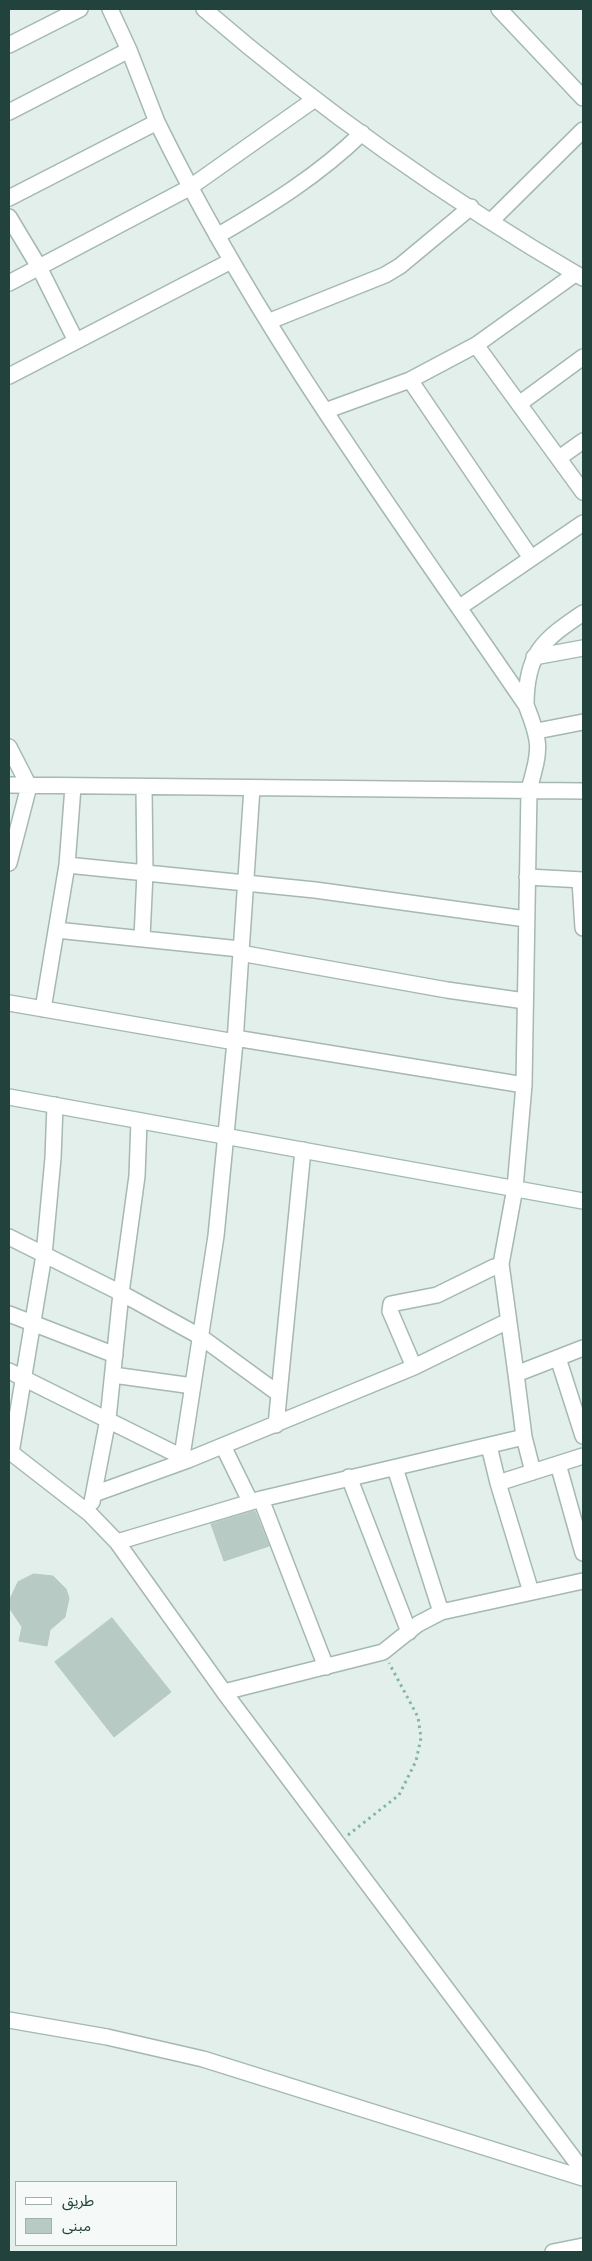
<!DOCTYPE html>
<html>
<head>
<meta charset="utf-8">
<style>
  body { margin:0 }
  #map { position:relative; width:592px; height:2261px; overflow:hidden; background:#e3efeb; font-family:Overpass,"Noto Sans Arabic",sans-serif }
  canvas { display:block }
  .frame { position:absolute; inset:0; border:10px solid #21423d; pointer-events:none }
  .legend { position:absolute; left:15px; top:2181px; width:162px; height:65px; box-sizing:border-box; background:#f5faf8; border:1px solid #a0b0ad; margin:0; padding:6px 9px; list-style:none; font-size:15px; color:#21423d }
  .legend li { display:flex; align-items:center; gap:10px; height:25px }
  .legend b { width:25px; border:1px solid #a0b0ad }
</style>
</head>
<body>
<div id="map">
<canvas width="592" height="2261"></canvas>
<div class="frame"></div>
<ul class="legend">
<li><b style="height:6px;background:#fff"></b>طريق</li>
<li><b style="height:14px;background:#b8cac4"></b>مبنى</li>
</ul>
</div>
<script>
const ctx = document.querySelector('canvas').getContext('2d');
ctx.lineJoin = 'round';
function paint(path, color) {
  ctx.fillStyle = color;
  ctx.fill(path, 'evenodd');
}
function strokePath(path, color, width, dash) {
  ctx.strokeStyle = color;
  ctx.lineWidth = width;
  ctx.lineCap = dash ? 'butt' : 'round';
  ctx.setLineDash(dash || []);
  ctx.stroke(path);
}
const building = new Path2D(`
  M255,1511l14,35 -45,15 -13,-37z
  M34,1574l19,2 13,13 3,9 -4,19 -15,13 -3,16 -28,-5 3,-14 -12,-18v-10l8,-17z
  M112,1618l59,74 -57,45 -59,-75z`);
const path = new Path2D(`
  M348,1835l51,-40 17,-34 5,-23 -3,-21 -29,-54`);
const street = new Path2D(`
  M110,9l19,41 28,72
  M204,9c117,101 245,191 379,269
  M499,9l84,89
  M9,45l71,-36
  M9,112l120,-62
  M9,198l148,-76c101,207 240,394 369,583 16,40 14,44 3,85l-5,295 -9,103 -14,76 15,110 67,-26
  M9,217l30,50 37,74
  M492,220l91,-90
  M217,236c52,-30 102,-61 145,-103
  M9,283l180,-95 126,-89
  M270,321l115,-46 15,-9 71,-59
  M476,345l107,147
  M9,376l222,-115
  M410,380l121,178
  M519,404l64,-47
  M325,411l85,-31 66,-35 99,-71
  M559,458l24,-17
  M460,607l123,-84
  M534,657l49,-9
  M526,705c0,-52 17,-65 57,-92
  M537,731l46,-9
  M9,747l20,39 -20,77
  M9,785l574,6
  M67,865l248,25 211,29
  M527,877l56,3
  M580,880l3,48
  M56,930l184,19
  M142,938l3,-65 -1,-85
  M240,953l207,37 78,11
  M9,1003l226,39 -19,194 -34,220
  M43,1009l24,-144 6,-78
  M235,1038l289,47
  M235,1042l17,-254
  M9,1237l112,56 80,44 78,57
  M9,1314l106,41
  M558,1358l25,78
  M414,1367l94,-46
  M9,1371l179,89
  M113,1375l80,11
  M276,1425l27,-275
  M524,1437l9,35
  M223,1446l27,55
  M489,1446l9,37 33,109
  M9,1451l81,63 27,28 107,150 359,479
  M11,1453l33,-198 9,-97 2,-53
  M558,1464l25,89
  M395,1468l46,144
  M349,1477l60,155
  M498,1483l85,-27
  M94,1494l94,-34 226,-93 -24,-56 1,-7 46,-9 57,-28
  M261,1499l65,168
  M92,1502l16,-83 13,-126 16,-117 2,-55
  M117,1542l144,-43 263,-62 -8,-63
  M224,1692l159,-40 35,-28 23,-12 142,-31
  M9,2020l98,17 96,22 380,119
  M553,2252l30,-6`);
const secondary = new Path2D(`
  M9,1097l574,104`);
paint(building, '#b8cac4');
strokePath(building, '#b5c9c3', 1);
strokePath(street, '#a5b8b3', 18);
strokePath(secondary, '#a0bcb5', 18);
strokePath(path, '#81b5aa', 3, [2.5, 4]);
strokePath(street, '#fff', 15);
strokePath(secondary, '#fff', 15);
</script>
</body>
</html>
